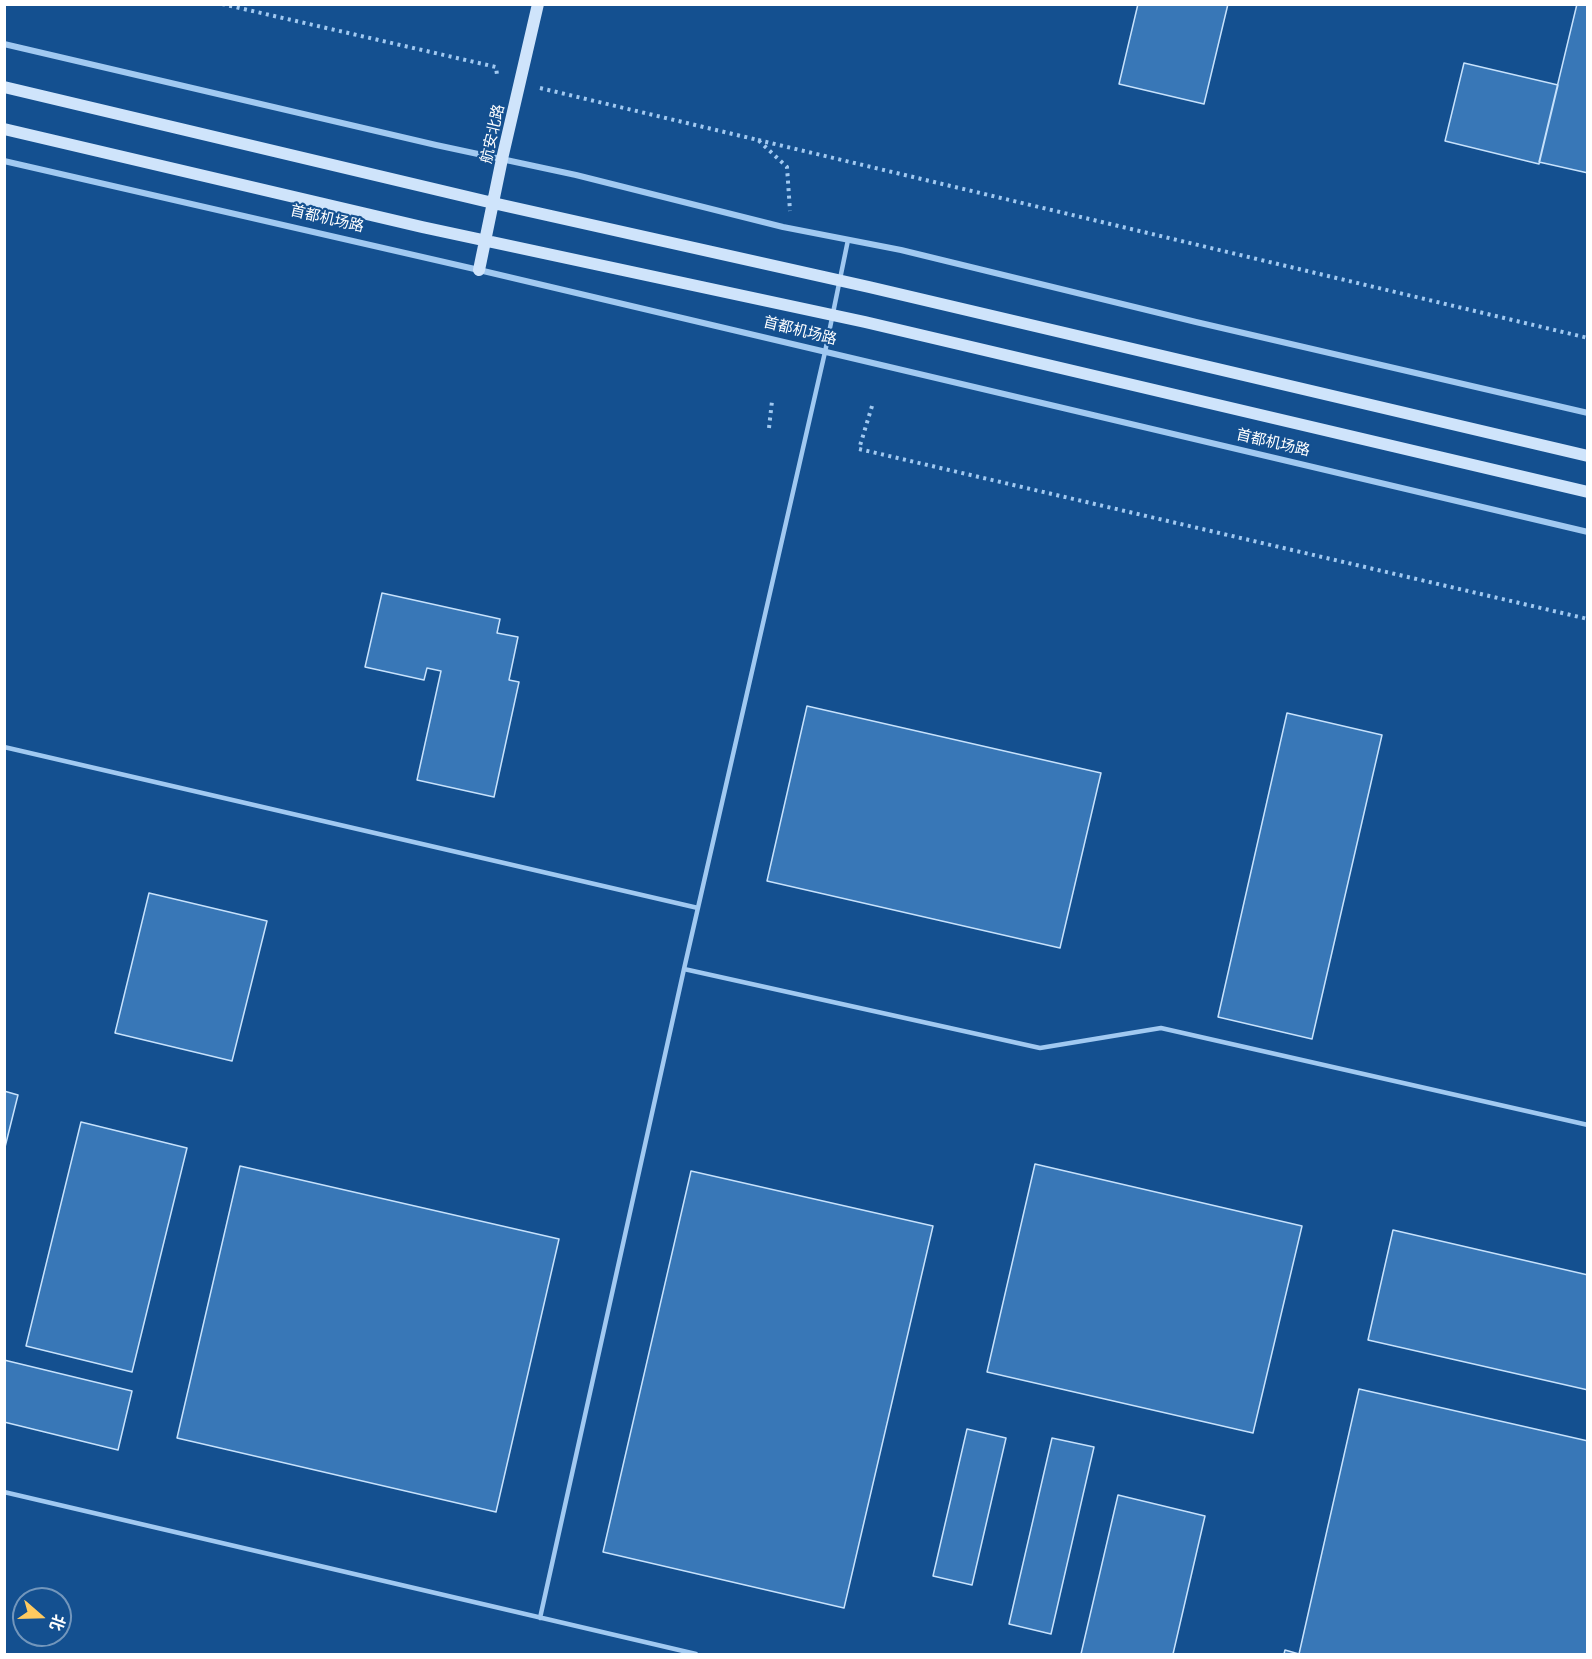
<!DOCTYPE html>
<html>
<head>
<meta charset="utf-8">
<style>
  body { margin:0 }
  #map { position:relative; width:1592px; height:1659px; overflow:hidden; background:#145090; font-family:Rubik,"Noto Sans SC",sans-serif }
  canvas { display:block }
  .frame { position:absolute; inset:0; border:6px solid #fff; pointer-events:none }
  .north { position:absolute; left:12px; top:1587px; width:60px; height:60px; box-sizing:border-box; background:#145090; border:2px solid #7296bc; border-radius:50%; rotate:110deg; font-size:16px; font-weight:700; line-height:24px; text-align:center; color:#fff }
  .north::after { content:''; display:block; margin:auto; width:21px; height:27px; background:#ffca60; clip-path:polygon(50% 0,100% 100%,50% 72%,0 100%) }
</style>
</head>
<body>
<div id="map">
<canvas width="1592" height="1659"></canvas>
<div class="frame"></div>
<div class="north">北</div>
</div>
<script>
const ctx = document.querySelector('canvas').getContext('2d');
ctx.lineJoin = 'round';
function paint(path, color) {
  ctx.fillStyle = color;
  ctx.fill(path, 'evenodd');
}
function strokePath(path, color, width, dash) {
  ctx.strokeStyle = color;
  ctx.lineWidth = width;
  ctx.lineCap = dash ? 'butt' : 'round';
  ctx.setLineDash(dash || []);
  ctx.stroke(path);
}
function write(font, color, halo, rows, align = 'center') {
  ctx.font = font + ' Rubik,"Noto Sans SC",sans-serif';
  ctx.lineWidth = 4.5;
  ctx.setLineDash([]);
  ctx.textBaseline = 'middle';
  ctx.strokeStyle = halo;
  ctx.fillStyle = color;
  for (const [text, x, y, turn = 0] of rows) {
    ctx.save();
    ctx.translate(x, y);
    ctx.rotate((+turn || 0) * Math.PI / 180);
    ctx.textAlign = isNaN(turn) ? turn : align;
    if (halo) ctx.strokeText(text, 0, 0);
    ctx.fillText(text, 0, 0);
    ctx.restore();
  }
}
const building = new Path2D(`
  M1138,4h90l-24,100 -85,-20z
  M1577,4h11v169l-49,-11z
  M1464,63l94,22 -19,79 -94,-23z
  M382,593l118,26 -3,14 21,4 -9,43 10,2 -25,115 -77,-17 24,-109 -14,-3 -3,12 -59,-13z
  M807,706l294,67 -41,175 -293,-67z
  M1287,713l95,22 -70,304 -94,-22z
  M149,893l118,28 -35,140 -117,-28z
  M4,1091l14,4 -14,56z
  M81,1122l106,26 -55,224 -106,-26z
  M1035,1164l267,62 -49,207 -266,-61z
  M240,1166l319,73 -63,273 -319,-74z
  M691,1171l242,55 -89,382 -241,-56z
  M1393,1230l195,45v115l-220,-50z
  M4,1360l128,31 -14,59 -114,-28z
  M1359,1389l229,52v213h-289z
  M967,1429l39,9 -34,147 -39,-9z
  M1052,1438l42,9 -43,187 -42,-10z
  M1118,1495l87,21 -32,138h-92z
  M1285,1650l14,4h4h-19z`);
const path = new Path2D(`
  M222,4l274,63 1,8
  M540,88l218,52 29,27 3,44
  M758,140l830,198
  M872,406l-13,43 729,170
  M769,428l3,-27`);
const lane = new Path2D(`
  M4,747l694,161
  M684,969l356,79 121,-20 427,97
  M4,1492l692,162
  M540,1618l144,-649 141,-617 23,-112`);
const street = new Path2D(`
  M4,44l432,101 140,30 207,52 118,23 295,72 392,91
  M4,161l475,109 1109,262`);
const secondary = new Path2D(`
  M4,87l489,116 376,84 719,169
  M4,129l418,98 443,95 723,170
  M479,270l23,-111 36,-155`);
const streetNames = [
  ["航安北路",493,134,-77],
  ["首都机场路",327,219,13],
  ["首都机场路",800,331,14],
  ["首都机场路",1273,443,13]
];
paint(building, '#3877b7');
strokePath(building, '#c7e2fc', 1.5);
strokePath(path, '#a1c9f1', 4, [3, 4.5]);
strokePath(lane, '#a1c9f1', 4.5);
strokePath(street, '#a1c9f1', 6);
strokePath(secondary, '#cfe4fb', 12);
write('15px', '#fff', '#145090', streetNames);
</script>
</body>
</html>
